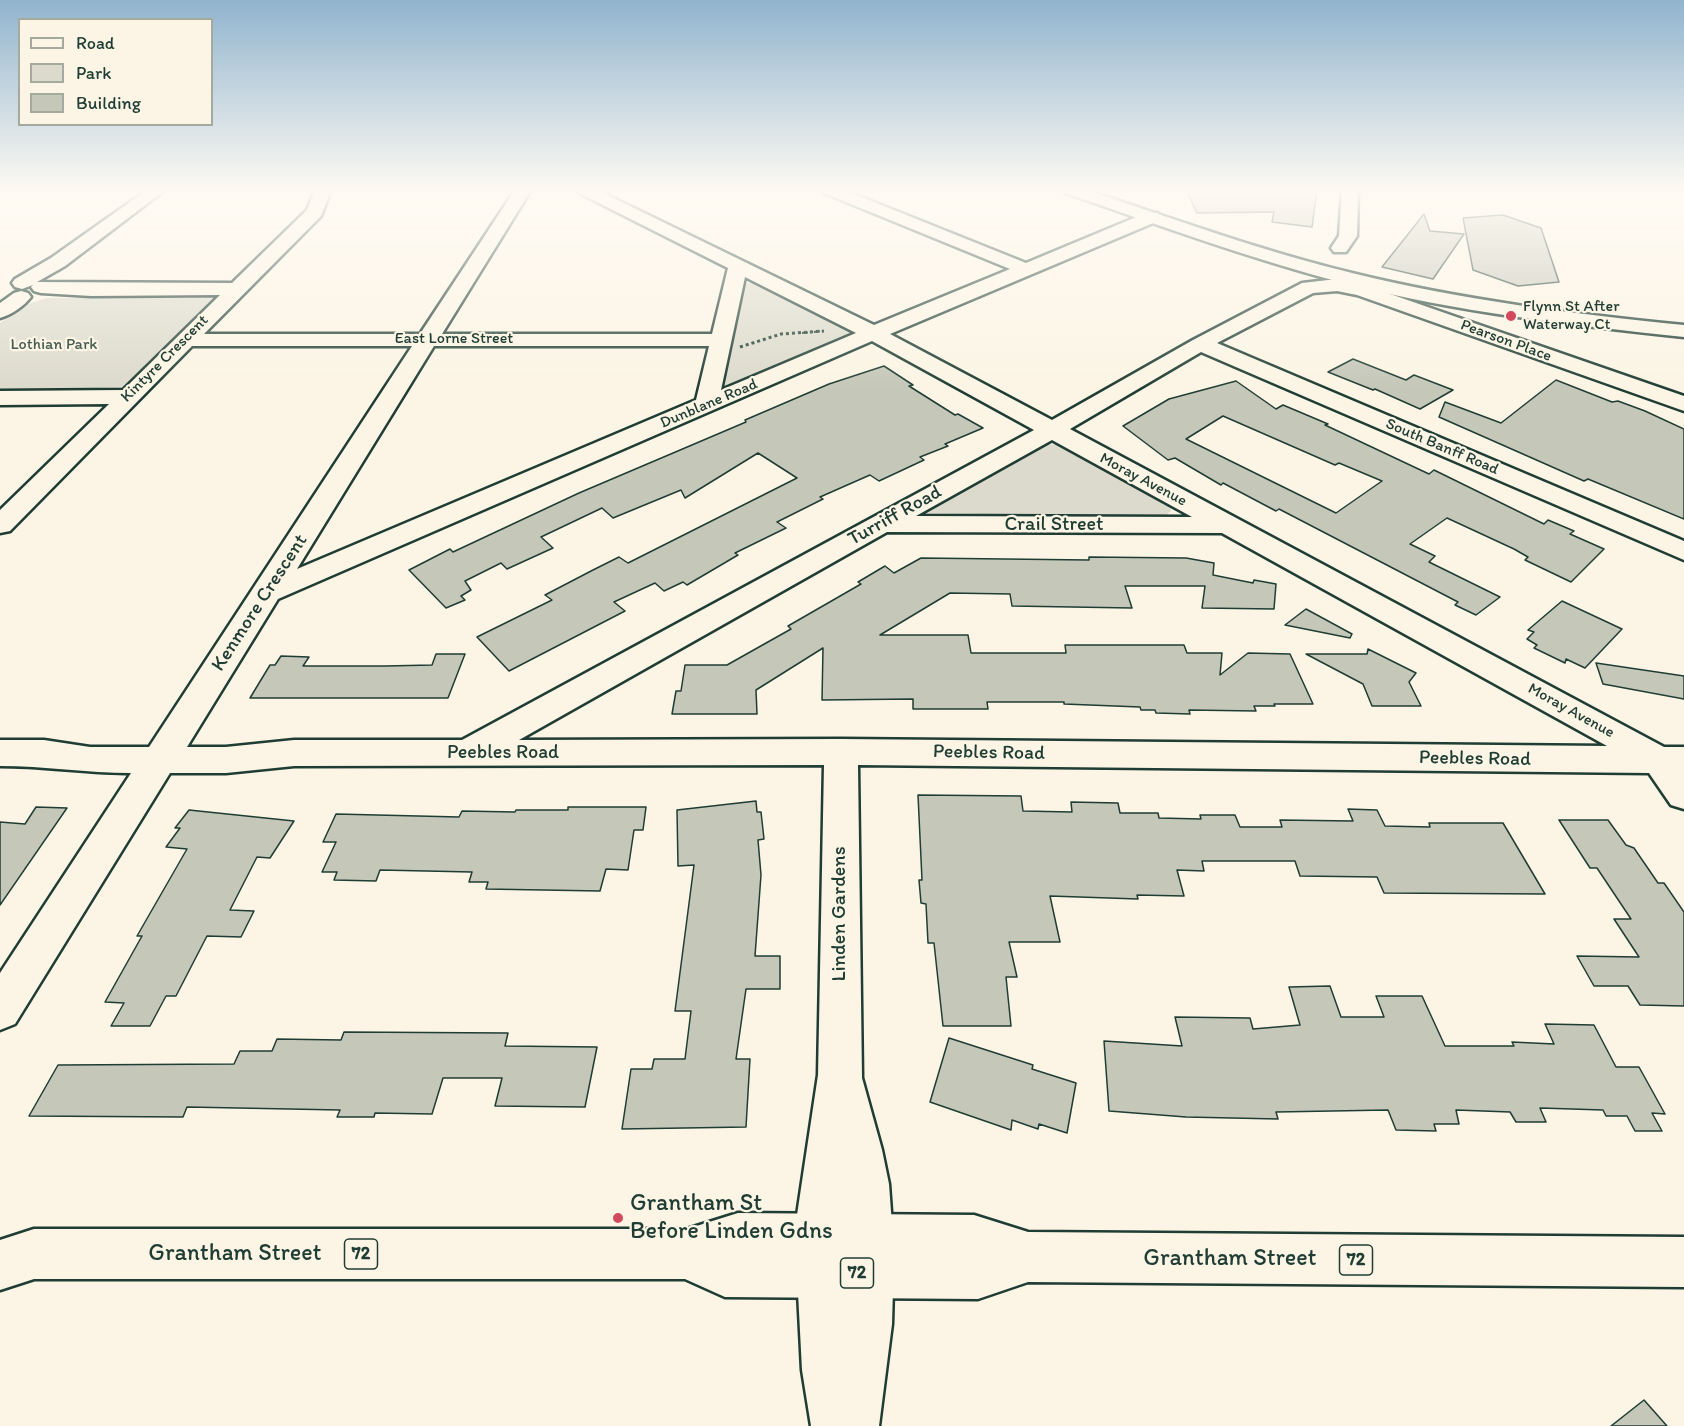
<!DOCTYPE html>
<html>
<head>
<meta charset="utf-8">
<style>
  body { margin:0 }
  #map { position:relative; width:1684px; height:1426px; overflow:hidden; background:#fcf5e5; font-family:Itim,sans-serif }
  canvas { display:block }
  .legend { position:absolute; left:18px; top:18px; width:195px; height:108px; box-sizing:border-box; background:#fcf5e5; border:2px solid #a4ab9e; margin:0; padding:8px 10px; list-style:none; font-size:18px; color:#1f3d34 }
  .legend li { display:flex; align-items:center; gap:12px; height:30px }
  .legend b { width:30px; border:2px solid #a4ab9e }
</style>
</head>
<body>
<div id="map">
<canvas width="1684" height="1426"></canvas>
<ul class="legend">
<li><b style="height:8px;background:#fcf5e5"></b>Road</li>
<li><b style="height:16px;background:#dcdacc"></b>Park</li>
<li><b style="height:16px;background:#c5c7b9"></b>Building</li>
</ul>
</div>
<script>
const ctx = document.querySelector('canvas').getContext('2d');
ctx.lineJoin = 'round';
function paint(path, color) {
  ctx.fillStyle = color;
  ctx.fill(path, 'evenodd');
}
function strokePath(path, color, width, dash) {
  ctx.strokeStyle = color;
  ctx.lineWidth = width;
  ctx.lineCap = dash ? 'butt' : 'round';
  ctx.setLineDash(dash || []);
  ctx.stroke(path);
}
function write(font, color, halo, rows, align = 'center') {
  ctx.font = font + ' Itim,sans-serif';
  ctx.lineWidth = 4.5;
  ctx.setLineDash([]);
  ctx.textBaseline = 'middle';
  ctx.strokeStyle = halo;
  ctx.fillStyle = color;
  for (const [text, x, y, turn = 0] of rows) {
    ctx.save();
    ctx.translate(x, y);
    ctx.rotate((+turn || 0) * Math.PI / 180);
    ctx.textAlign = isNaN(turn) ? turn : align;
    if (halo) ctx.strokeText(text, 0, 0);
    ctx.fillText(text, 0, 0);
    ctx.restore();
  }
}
const green = new Path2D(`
  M755,282l98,48 1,4 -130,56 -4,-2 20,-103z
  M47,298h167l-98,95h-116v-70l25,-18z
  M1043,444l21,1 106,60 1,6 -8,7 -230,-1 -9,-2 -1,-3z`);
const building = new Path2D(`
  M1186,190l131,1 -5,36 -40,-5 2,-10 -77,1z
  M1424,214l6,17 34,3 -31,45 -51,-12z
  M1503,215l38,13 18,54 -41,4 -45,-16 -10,-52z
  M1353,359l53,21 8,-5 39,15 -33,19 -45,-20 -2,1 -45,-18z
  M884,366l29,19 -4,1 46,29 3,-1 25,14 -38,16 3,2 -28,11 4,3 -45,21 -9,-6 -50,22 3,2 -46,23 9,6 -51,25 3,2 -51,30 -4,-3 -19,9 -9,-8 -41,19 11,9 -116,60 -32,-34 75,-37 -7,-5 48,-25 26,-13 9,6 169,-85 -39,-25 -73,45 -4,-8 -68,28 -11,-10 -61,29 12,11 -46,21 -6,-6 -36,18 6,9 -10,6 4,4 -19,8 -37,-38 41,-21 3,3 126,-59 167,-71 -1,-2 84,-36z
  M1556,380l56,22 6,-1 27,10 39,18v90l-96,-40 -4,2 -145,-64 6,-15 56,21z
  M1236,381l40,28 7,-4 45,19 -3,1 104,49 5,-4 110,54 4,-4 26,11 -4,3 34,15 -33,33 -46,-22 3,-3 -14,-8 -67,-31 -37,26 25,12 -6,6 71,35 -24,18 -21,-10 3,-3 -179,-93 -3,2 -53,-28 -2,2 -46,-27 -7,2 -45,-34 46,-27zM1223,416l112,49 4,-2 43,18 -46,32 -150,-74z
  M1089,557l97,1 28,5 -1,12 40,8 1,-3 22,4 -2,25 -72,-1 3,-22h-80l7,22 -120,-2 -2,-12 -60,-1 -70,42h88l3,18h95l-1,-8h119l3,8h35l-2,22 28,-22 42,1 23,50h-39l1,2h-21l2,5 -67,-1 1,4 -34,-1 -1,-3h-14l-1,-3 -76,-3v-2h-77l1,7h-75v-10l-91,1 1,-52 -67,42 1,24h-85l4,-23h5l4,-26h42l64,-36 -3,-3 73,-42 -3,-2 27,-16 9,7 27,-15 168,2z
  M1562,601l60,28 -37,39 -19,-9 -1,4 -31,-15 3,-3 -10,-6 7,-7 -6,-2z
  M1306,609l46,25 -2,4 -65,-13z
  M1368,649l48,24 -7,9 12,24h-49l-9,-22 -57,-30h61z
  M436,654h29l-17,44h-198l20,-33h5l6,-9 28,1 -6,9h82l47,-1z
  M1596,663l88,13v23l-81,-15z
  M918,795l103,1 2,15 49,1 -1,-10 47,1 2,10h38l1,5 42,1 -1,-4h35l5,12h42l-2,-7 73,1 -5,-12 29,1 8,16 45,1 -1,-4h74l42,71 -161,-1 -7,-16 -77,-1 -5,-15h-93l2,10 -27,-1 7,26 -47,-1 1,4 -88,-3 10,46h-51l8,35h-11l5,49h-68l-9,-83h-6l-2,-39 -5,-1 -2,-23h3z
  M756,801l1,11h4l3,27 -6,1 3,35 -6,81h25v33h-34l-10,70h14l-4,68 -124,2 9,-60h21l2,-10h31l6,-48h-16l19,-146 -16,1 -1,-56z
  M36,807l31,1 -67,97v-83l25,2z
  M568,807h78l-3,23h-9l-6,40 -22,-1 -6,22 -114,-2 2,-7h-19l3,-10 -92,-2 -4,11 -42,-1 3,-8h-15l14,-30h-13l13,-28 123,3 3,-6 53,1 1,-2h52z
  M189,810l105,11 -24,37 -13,-1 -27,53 24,1 -13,26 -34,-1 -31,60h-10l-16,30h-39l13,-23 -19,-1 37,-66h-5l50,-87 -21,-2 14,-19h-5z
  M1559,820h49l18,25 8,3 24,35h6l20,29v94l-44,-1 -12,-19h-34l-17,-30 62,1 -25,-38h17l-34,-51h-7z
  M1330,986l11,31h43l-8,-21h46l23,50h69l-2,-4 42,2 -9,-20 49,1 22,42h23l26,47 -13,-1 10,18h-27l-8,-15h-21l-3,-6 -63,-2 6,14h-30l-6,-10 -54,-2 3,14h-25l2,7 -40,-1 -8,-20 -112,2 2,7 -92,-2 -77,-6 -5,-70 78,5 -7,-29 75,1 3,11 47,-4 -11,-38z
  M344,1032l164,1 -3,13 92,1 -12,60 -90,-1 7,-28h-59l-11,36 -57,-1 -1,4h-37l3,-7 -153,-3 -4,10 -154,-1 29,-51 176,-1 6,-13h32l5,-12 64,1z
  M949,1038l84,27 -1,4 44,14 -9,50 -28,-9 -1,5 -26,-9 -1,10 -81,-28z
  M1644,1400l23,26h-56z`);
const pathFar1 = new Path2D(`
  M802,333l22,-2`);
const path = new Path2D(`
  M740,347l41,-13 43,-3`);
const minor = new Path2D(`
  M147,190h18l-100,76 -28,16 195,1 75,-73 8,-20h16l-10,26 -117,118h216l95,-144h16l-89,144h270l16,-66 -149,-75 -2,-3h20l277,135 136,-56 -186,-76 -2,-3h22l182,73 120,-50h12l3,4 -3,4 -268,113 162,86 141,-80 109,-57 35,-4 33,8 314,109v15l-327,-116 -20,-4 -24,2 -96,50 467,198v19l-483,-208 -131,77 594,318h20v62l-13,-4 -22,-32 -791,-8 4,313 20,72 7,34 5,69 -2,71 -13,102h-68l-9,-56 -5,-97v-58l21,-140 6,-310 -530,1 -68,7h-56l-155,251 -15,6v-57l131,-200c-44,0 -87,-7 -131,-7v-26h44l46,7h59l263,-401h-220l-182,185 -10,2v-23l109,-106 -109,1v-14l123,-1 97,-95 -129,1 -50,-3 -7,-2 -3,-4 2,-2 -11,4 -7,-2 -3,-4 3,-4 36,-21zM745,277l111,56 -135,57zM872,341l162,89 -572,310h-168l-68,7h-39l91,-148zM434,346h275l-13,54 -399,169zM1052,440l140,77 -276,-1zM887,532l335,1 385,213 -766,-7 -322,1z
  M1342,190h16l-1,46 -11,16h-12l-3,-4 8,-12z
  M21,291l7,2 3,4c-7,9 -20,18 -31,21v-15l14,-10z`);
const major = new Path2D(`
  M1063,190h23c89,29 178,62 270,84 107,26 218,40 328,51v12c-113,-12 -227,-25 -337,-53 -96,-25 -188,-59 -282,-91z
  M738,1213l236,2 54,17 656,5v50l-656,-5 -50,17 -253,-2 -40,-18h-651l-34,11v-50l34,-11h653z`);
const markers = [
  [1511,316,6,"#d1495b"],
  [618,1218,6,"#d1495b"]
];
const farPoinames = [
  ["Flynn St After",1523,307],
  ["Waterway Ct",1523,325]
];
const farStreetnames = [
  ["East Lorne Street",454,339],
  ["Pearson Place",1506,341,20],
  ["Kintyre Crescent",165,359,-45],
  ["Dunblane Road",709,404,-23],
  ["South Banff Road",1442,447,23],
  ["Moray Avenue",1143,480,28],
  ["Moray Avenue",1571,711,29]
];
const farParknames = [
  ["Lothian Park",54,345]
];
const shields = [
  [361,1254,33],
  [1356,1260,33],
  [857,1273,33]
];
const shieldNames = [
  ["72",361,1254],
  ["72",1356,1260],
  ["72",857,1273]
];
const streetNames = [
  ["Turriff Road",895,516,-29],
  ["Crail Street",1054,525],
  ["Kenmore Crescent",260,603,-57],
  ["Peebles Road",503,753],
  ["Peebles Road",989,753,1],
  ["Peebles Road",1475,759,1],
  ["Linden Gardens",840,914,-90]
];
const nearPoinames = [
  ["Grantham St",630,1204],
  ["Before Linden Gdns",630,1232]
];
const nearStreetnames = [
  ["Grantham Street",235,1254],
  ["Grantham Street",1230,1259]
];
paint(green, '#dcdacc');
paint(building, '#c5c7b9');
strokePath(building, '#1f3d34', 1.5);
strokePath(minor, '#1f3d34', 5);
strokePath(major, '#1f3d34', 5);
strokePath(pathFar1, '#1f3d34', 2, [2, 2]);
strokePath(path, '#1f3d34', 3, [3, 3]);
paint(minor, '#fcf5e5');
paint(major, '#fcf5e5');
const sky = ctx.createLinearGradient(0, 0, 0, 389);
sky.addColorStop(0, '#91b4ce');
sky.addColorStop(0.49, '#fefaf3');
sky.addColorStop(1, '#fefaf300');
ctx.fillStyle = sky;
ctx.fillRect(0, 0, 1684, 389);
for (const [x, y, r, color] of markers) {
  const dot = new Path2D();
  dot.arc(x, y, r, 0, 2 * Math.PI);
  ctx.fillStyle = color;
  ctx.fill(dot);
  strokePath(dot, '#fcf5e5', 2);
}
write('16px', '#1f3d34', '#fcf5e5', farPoinames, 'left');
write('16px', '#1f3d34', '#fcf5e5', farStreetnames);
write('16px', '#455c52', '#fcf5e5', farParknames);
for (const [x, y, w] of shields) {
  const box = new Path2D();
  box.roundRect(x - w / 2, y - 15, w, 30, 4.5);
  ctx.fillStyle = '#fcf5e5';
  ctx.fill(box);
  strokePath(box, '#1f3d34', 1.5);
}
write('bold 18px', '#1f3d34', null, shieldNames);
write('20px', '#1f3d34', '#fcf5e5', streetNames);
write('24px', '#1f3d34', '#fcf5e5', nearPoinames, 'left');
write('24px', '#1f3d34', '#fcf5e5', nearStreetnames);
</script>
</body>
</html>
